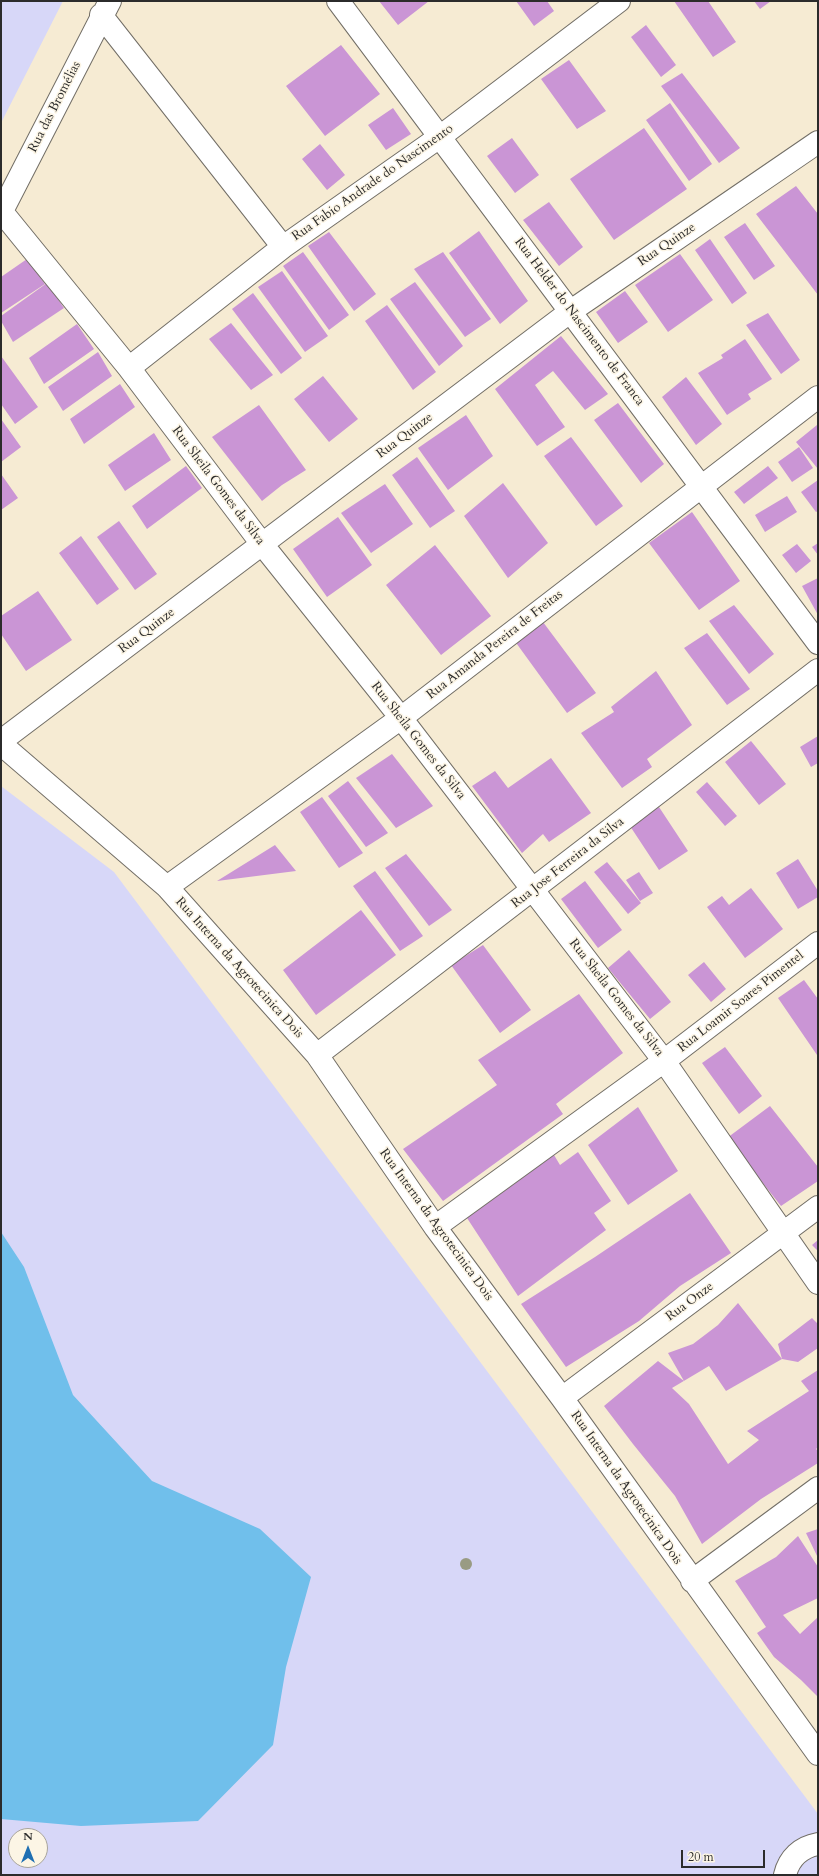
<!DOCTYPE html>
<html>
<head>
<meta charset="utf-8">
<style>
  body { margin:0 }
  #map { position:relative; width:819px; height:1876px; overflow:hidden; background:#f6ebd3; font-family:Cardo,serif }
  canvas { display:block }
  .frame { position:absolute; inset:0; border:2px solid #2b2b2b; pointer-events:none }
  .north { position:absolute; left:8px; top:1828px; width:40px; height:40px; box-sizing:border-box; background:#fcf5e5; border:1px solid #a8a49b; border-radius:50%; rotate:0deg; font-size:11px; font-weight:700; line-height:16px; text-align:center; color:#2b2b2b }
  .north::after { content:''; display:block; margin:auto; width:14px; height:18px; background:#1f6fb2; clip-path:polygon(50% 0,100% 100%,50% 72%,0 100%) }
  .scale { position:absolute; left:681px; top:1850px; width:84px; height:18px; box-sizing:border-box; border:2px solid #2b2b2b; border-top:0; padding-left:5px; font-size:12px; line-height:14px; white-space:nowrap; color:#2b2b2b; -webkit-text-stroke:3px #fcf5e5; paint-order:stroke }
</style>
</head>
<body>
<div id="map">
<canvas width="819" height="1876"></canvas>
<div class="frame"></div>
<div class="north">N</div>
<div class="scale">20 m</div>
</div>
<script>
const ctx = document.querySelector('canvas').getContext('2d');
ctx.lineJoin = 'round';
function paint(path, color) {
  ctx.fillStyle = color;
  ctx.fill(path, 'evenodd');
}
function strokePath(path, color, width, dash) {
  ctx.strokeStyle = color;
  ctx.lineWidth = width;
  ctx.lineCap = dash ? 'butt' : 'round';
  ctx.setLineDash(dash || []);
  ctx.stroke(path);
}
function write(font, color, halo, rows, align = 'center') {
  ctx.font = font + ' Cardo,serif';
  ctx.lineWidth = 3;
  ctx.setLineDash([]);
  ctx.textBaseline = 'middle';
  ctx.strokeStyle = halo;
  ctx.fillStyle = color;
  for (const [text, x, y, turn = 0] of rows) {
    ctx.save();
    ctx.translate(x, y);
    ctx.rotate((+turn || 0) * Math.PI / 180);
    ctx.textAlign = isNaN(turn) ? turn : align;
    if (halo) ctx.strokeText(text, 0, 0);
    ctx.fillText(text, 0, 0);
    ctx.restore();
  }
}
const built = new Path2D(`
  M1,1h62l-62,122z
  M1,786l113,86 704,942v61h-817zM16,1836h24v24h-24z`);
const water = new Path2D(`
  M1,1232l23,35 49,128 79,86 108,48 51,48 -25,90 -13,78 -75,76 -117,5 -80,-7z`);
const building = new Path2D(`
  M379,1h50l-31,24z
  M516,1h31l7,10 -20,15z
  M674,1h34l28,41 -23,15z
  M754,1h17l-11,8z
  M646,25l30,40 -15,12 -30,-40z
  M341,45l39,49 -55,42 -39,-50z
  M569,60l37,51 -29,18 -36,-50z
  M682,73l58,75 -21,15 -58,-77z
  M670,103l42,61 -23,17 -43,-61z
  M393,108l18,26 -25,16 -18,-25z
  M644,128l43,61 -73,51 -44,-61z
  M512,138l27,37 -24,18 -28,-37z
  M320,144l25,31 -18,15 -25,-31z
  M796,186l22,28v81l-62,-81z
  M549,202l34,45 -24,19 -36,-46z
  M745,223l30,43 -21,14 -30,-43z
  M479,231l49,70 -28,23 -51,-71z
  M329,232l47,62 -22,17 -46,-65z
  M710,239l37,54 -15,11 -37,-54z
  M303,252l46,63 -20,15 -46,-64z
  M443,252l48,67 -26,18 -51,-68z
  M680,254l33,46 -45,32 -33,-47z
  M27,259l18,25 -44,29v-36z
  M282,271l46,65 -23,16 -47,-65z
  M415,282l48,64 -24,20 -49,-67z
  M47,283l17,25 -51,34 -12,-21v-5z
  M625,291l23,31 -30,21 -22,-31z
  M253,293l49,65 -21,16 -49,-65z
  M387,305l49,67 -23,18 -48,-69z
  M768,313l32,47 -19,14 -35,-49z
  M231,323l42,52 -22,15 -42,-51z
  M77,324l17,25 -50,35 -15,-26z
  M561,336l47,58 -23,16 -32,-39 -18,14 30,42 -28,19 -42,-57z
  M745,339l27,40 -24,15 3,5 -24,16 -29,-42 25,-15 -2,-3z
  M98,352l14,24 -49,35 -15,-24z
  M1,356l37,51 -23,17 -14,-20z
  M323,376l35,43 -29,23 -35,-43z
  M686,377l36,47 -26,21 -34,-48z
  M120,384l15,23 -51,37 -14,-25z
  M618,403l46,61 -23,19 -47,-63z
  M259,405l47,65 -24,15 -20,16 -50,-64z
  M466,415l27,41 -45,34 -30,-42z
  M1,419l20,28 -20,15z
  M817,425l1,2v42l-22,-27z
  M154,433l17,27 -46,31 -17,-26z
  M571,437l52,69 -27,20 -52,-70z
  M799,447l14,21 -21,14 -14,-20z
  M417,457l38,54 -25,17 -38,-53z
  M186,466l16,22 -55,41 -15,-23z
  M768,466l10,12 -34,26 -10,-12z
  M1,474l17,24 -17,12z
  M818,480v31l-2,1 -15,-20z
  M503,483l45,60 -40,35 -44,-62z
  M385,484l28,40 -42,29 -30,-40z
  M787,496l10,16 -32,20 -10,-17z
  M692,512l48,69 -41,29 -50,-67z
  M338,517l34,48 -45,32 -34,-48z
  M119,521l38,53 -22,16 -38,-53z
  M81,536l38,53 -22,16 -38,-52z
  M818,543v12l-6,-8z
  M797,544l14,17 -15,12 -14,-18z
  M435,545l56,71 -50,39 -55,-70z
  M818,578v37l-16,-29z
  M38,591l34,49 -46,31 -25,-37v-18z
  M734,605l40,49 -25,20 -40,-53z
  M543,622l53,71 -29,20 -53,-73z
  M707,633l43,56 -23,16 -43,-57z
  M656,671l36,54 -45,34 5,8 -30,21 -41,-55 33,-21 -3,-5z
  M818,736v27l-7,4 -11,-20z
  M751,741l35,43 -27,21 -34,-43z
  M392,754l41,52 -37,22 -40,-50z
  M551,758l40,55 -42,29 -6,-8 -21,19 -50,-67 23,-15 13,17z
  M348,781l40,52 -22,14 -38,-51z
  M707,782l30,34 -12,10 -29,-34z
  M322,797l41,56 -24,15 -39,-56z
  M659,807l29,44 -29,19 -29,-44z
  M275,845l21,26 -79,10z
  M406,854l46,56 -23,16 -44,-58z
  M798,859l20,32v6l-20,12 -22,-36z
  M607,862l34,41 -13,11 -34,-42z
  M375,871l48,65 -23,15 -47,-65z
  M639,872l14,21 -13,8 -14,-21z
  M585,881l37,49 -24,18 -37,-49z
  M751,888l32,41 -22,17 -5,-6 5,6 -16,12 -38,-51 15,-11 7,9z
  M361,910l35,45 -80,60 -33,-45z
  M483,945l48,65 -31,23 -49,-68z
  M629,950l42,52 -21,17 -42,-51z
  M704,962l22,27 -15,13 -23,-27z
  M804,980l14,19 -1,56 -39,-57z
  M579,994l44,59 -67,51 7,10 -120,87 -40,-52 94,-64 -19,-25z
  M725,1047l37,49 -23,18 -37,-51z
  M770,1106l48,61v14l-37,25 -54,-68z
  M638,1107l40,64 -50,34 -40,-60z
  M578,1152l33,49 -17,12 12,17 -88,66 -51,-78 87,-63 6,10z
  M690,1193l41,60 -51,33 -41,35 -73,46 -45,-63 74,-47z
  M818,1240v11l-6,-6z
  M738,1303l44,56 -56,32 -17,-25 -37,22 17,16 39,60 31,-24 -12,-9 62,-40 -8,-10 17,-11v77l-2,2 2,2v12l-57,36 -59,45 -27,-48 -42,-52 -29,-38 54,-45 26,20 -16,-28 25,-9 25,-19z
  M812,1318l6,6v24l-20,14 -16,-3 -4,-15z
  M818,1529v29l-12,-25z
  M798,1536l20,31v31l-35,17 17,19 18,-17v80l-17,-17 -27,-23 -17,-24 9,-6 -31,-46 41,-24z`);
const street = new Path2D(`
  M338,1l480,642
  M101,15l182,232
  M2,212l127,156 133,176 139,174 263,343 154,222
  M1,213l109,-212
  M129,368l154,-121 158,-111 178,-135
  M1,741l570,-430 247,-169
  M1,744l166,143 150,168 118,172 127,171 256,356
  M167,887l234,-169 417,-321
  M317,1055l501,-385
  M435,1227l229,-166 154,-118
  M562,1398l256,-191
  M692,1581l126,-93
  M785,1875c4,-17 16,-28 33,-31`);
const trees = [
  [466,1564]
];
const streetNames = [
  ["Rua das Bromélias",55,107,-63],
  ["Rua Fabio Andrade do Nascimento",373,183,-35],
  ["Rua Quinze",667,245,-34],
  ["Rua Helder do Nascimento de Franca",579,322,53],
  ["Rua Quinze",405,436,-37],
  ["Rua Sheila Gomes da Silva",218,486,53],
  ["Rua Quinze",147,631,-37],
  ["Rua Amanda Pereira de Freitas",495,645,-38],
  ["Rua Sheila Gomes da Silva",418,741,52],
  ["Rua Jose Ferreira da Silva",568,863,-38],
  ["Rua Interna da Agrotecinica Dois",239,968,48],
  ["Rua Sheila Gomes da Silva",616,998,52],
  ["Rua Loamir Soares Pimentel",741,1002,-38],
  ["Rua Interna da Agrotecinica Dois",436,1225,54],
  ["Rua Onze",690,1302,-37],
  ["Rua Interna da Agrotecinica Dois",626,1488,55]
];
paint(built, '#d7d7f8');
paint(water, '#70bfeb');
paint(building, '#ca95d5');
strokePath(street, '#726e66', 24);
strokePath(street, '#fff', 22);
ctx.fillStyle = '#999b83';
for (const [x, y] of trees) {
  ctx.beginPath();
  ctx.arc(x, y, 6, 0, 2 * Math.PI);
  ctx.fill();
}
write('13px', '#2b2b2b', '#fcf5e5', streetNames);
</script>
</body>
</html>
